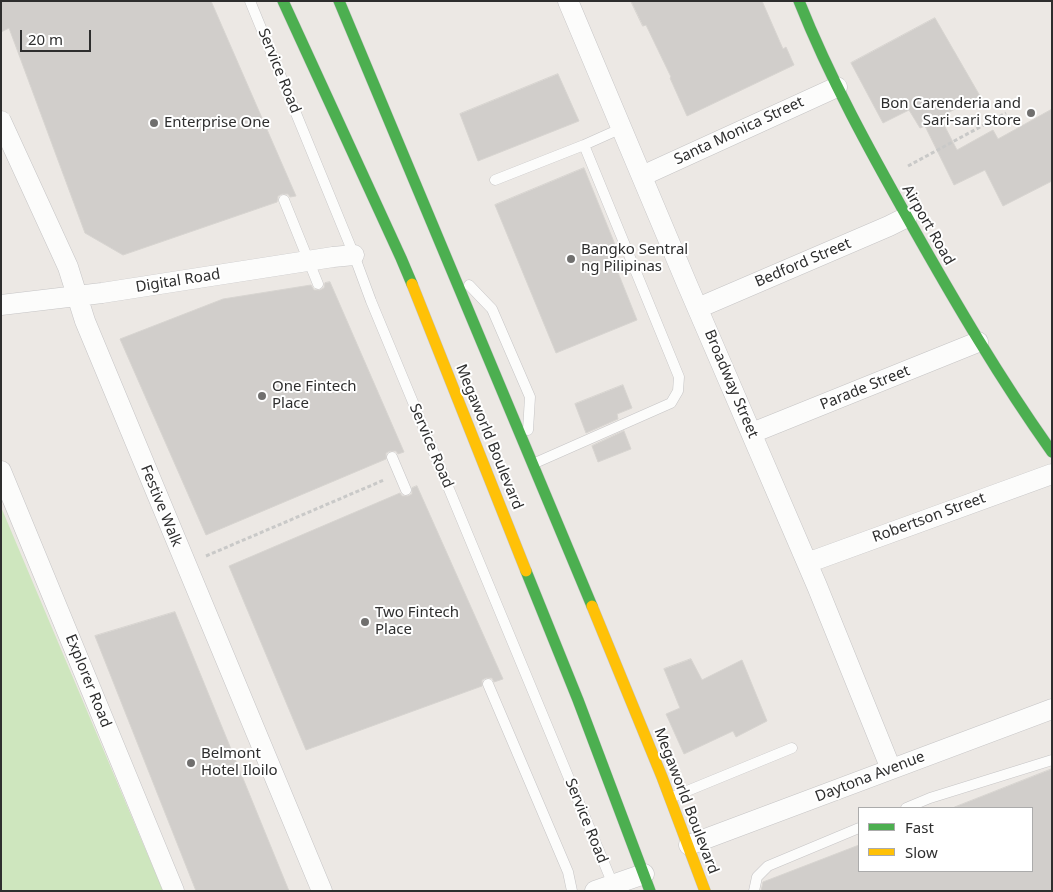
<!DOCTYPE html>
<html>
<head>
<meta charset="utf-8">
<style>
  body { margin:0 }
  #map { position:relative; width:1053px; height:892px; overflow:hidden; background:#ece8e4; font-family:"Noto Sans",sans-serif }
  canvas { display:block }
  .frame { position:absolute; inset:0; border:2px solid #2e2e2e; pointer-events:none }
  .legend { position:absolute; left:858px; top:807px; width:175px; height:65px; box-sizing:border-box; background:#fff; border:1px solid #ababab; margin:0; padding:6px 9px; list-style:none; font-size:15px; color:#2e2e2e }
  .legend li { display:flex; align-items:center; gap:10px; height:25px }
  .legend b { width:25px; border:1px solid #ababab }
  .scale { position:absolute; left:20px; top:30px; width:71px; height:22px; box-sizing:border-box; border:2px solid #2e2e2e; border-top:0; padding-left:6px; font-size:15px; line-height:18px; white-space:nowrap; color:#2e2e2e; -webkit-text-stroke:4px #fff; paint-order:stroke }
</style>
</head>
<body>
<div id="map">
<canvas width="1053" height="892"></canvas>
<div class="frame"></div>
<ul class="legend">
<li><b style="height:6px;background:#4caf50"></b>Fast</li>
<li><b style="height:6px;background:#ffc107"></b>Slow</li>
</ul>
<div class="scale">20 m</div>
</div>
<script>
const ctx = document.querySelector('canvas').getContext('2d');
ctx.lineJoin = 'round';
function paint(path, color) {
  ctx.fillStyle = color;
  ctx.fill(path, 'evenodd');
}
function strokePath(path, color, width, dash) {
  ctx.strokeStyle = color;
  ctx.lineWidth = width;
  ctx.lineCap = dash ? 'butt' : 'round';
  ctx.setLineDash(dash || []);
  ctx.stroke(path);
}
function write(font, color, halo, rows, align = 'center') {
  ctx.font = font + ' "Noto Sans",sans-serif';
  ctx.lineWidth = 4;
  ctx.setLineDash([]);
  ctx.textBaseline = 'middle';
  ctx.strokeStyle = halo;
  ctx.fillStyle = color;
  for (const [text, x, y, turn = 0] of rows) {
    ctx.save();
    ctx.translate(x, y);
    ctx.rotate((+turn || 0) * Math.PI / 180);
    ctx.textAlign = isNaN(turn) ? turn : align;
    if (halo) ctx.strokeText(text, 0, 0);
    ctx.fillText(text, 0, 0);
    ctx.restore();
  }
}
const green = new Path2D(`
  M1,507l162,384h-162z`);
const building = new Path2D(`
  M1,1h210l85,195 -6,1 -2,-3h-6l-4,2 -1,6 -154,53 -38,-22 -76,-205 -8,4z
  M631,1h131l21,48 3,-2 8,18 -107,51 -17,-38 1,-1 -25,-52 -3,1z
  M935,18l45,78 -40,21 17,33 36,-20 5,9 54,-30v72l-49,25 -18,-36 -31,15 -29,-59 -5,2 -11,-18 -26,13 -32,-60z
  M558,74l21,47 -101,40 -18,-47z
  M584,168l34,84 -7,3 26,65 -81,33 -61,-148z
  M330,282l74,170 -6,2 -2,-3h-6l-4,2v6l-180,76 -86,-196 103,-40 88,-14 3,5h6l4,-2 1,-5z
  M623,385l9,23 -15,6 1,5 -32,14 -11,-29z
  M624,431l7,18 -33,13 -6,-16z
  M417,486l86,193 -9,3 -2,-4h-6l-4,2v6l-176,64 -77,-184 171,-73 2,3h6l4,-2v-6z
  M175,612l114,279h-93l-101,-255z
  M691,659l11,21 40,-20 25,61 -31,16 -3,-6 -49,23 -18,-40 14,-6 -16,-39z
  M1052,769v122h-291l2,-9 96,-37v26h173v-63l-77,-1z`);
const path = new Path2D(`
  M908,166l98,-53
  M206,556l178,-76`);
const lane = new Path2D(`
  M250,1l104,254 17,46 243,586
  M584,145l38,-17
  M495,180l89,-35 95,232 -1,14 -7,12 -136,60
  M284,200l34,84
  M469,285l23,24 38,88 -2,33
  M392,457l14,33
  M488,684l80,188 4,19
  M670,798l122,-50
  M906,808l24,-10 122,-38
  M754,891l3,-14 11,-11 91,-38`);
const street = new Path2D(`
  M568,1l119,283 130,302 74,183
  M1,121l67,146 17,54 237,570
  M642,176l195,-89
  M1,305l101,-12 231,-36 21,-2
  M698,308l191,-82 18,-9
  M752,433l226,-91
  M1,471l173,420
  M807,563l245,-89
  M689,845l363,-136
  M595,891l49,-17`);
const fast = new Path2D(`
  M283,1l118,257 11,26
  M339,1l253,605
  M799,1c31,78 71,150 112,223 44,78 89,155 141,228
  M526,571l52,129 72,191`);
const slow = new Path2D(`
  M412,284l114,287
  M592,606l70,171 43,114`);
const markers = [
  [1031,113,5,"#706f6e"],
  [154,123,5,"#706f6e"],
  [571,259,5,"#706f6e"],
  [262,396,5,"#706f6e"],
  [365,622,5,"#706f6e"],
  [191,763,5,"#706f6e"]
];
const streetNames = [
  ["Service Road",279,71,68],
  ["Santa Monica Street",739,131,-25],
  ["Airport Road",928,225,60],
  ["Bedford Street",803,263,-23],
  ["Digital Road",178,281,-9],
  ["Broadway Street",731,384,67],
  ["Parade Street",865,388,-22],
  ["Megaworld Boulevard",489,437,68],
  ["Service Road",431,446,67],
  ["Festive Walk",161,506,68],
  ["Robertson Street",929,518,-20],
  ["Explorer Road",88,681,68],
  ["Daytona Avenue",870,777,-21],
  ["Megaworld Boulevard",686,801,69],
  ["Service Road",586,821,68]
];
const poiNames = [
  ["Bon Carenderia and",1021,104,"right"],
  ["Sari-sari Store",1021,121,"right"],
  ["Enterprise One",164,123],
  ["Bangko Sentral",581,250],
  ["ng Pilipinas",581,267],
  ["One Fintech",272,387],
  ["Place",272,404],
  ["Two Fintech",375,613],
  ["Place",375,630],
  ["Belmont",201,754],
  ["Hotel Iloilo",201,771]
];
paint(green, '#cee6be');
paint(building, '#d1cecb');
strokePath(building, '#d7d4d0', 1);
strokePath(lane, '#c5c4c5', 11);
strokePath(street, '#c5c4c5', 21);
strokePath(fast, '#c5c4c5', 12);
strokePath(slow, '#c5c4c5', 12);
strokePath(path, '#c9c9c8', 3, [4, 2.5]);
strokePath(lane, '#fcfcfb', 10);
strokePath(street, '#fcfcfb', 20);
strokePath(fast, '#4caf50', 11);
strokePath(slow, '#ffc107', 11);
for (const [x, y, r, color] of markers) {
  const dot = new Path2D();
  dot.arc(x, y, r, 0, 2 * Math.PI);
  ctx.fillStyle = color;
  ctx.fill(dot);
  strokePath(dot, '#fff', 2);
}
write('15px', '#2e2e2e', '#fff', streetNames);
write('15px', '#2e2e2e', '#fff', poiNames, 'left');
</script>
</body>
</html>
